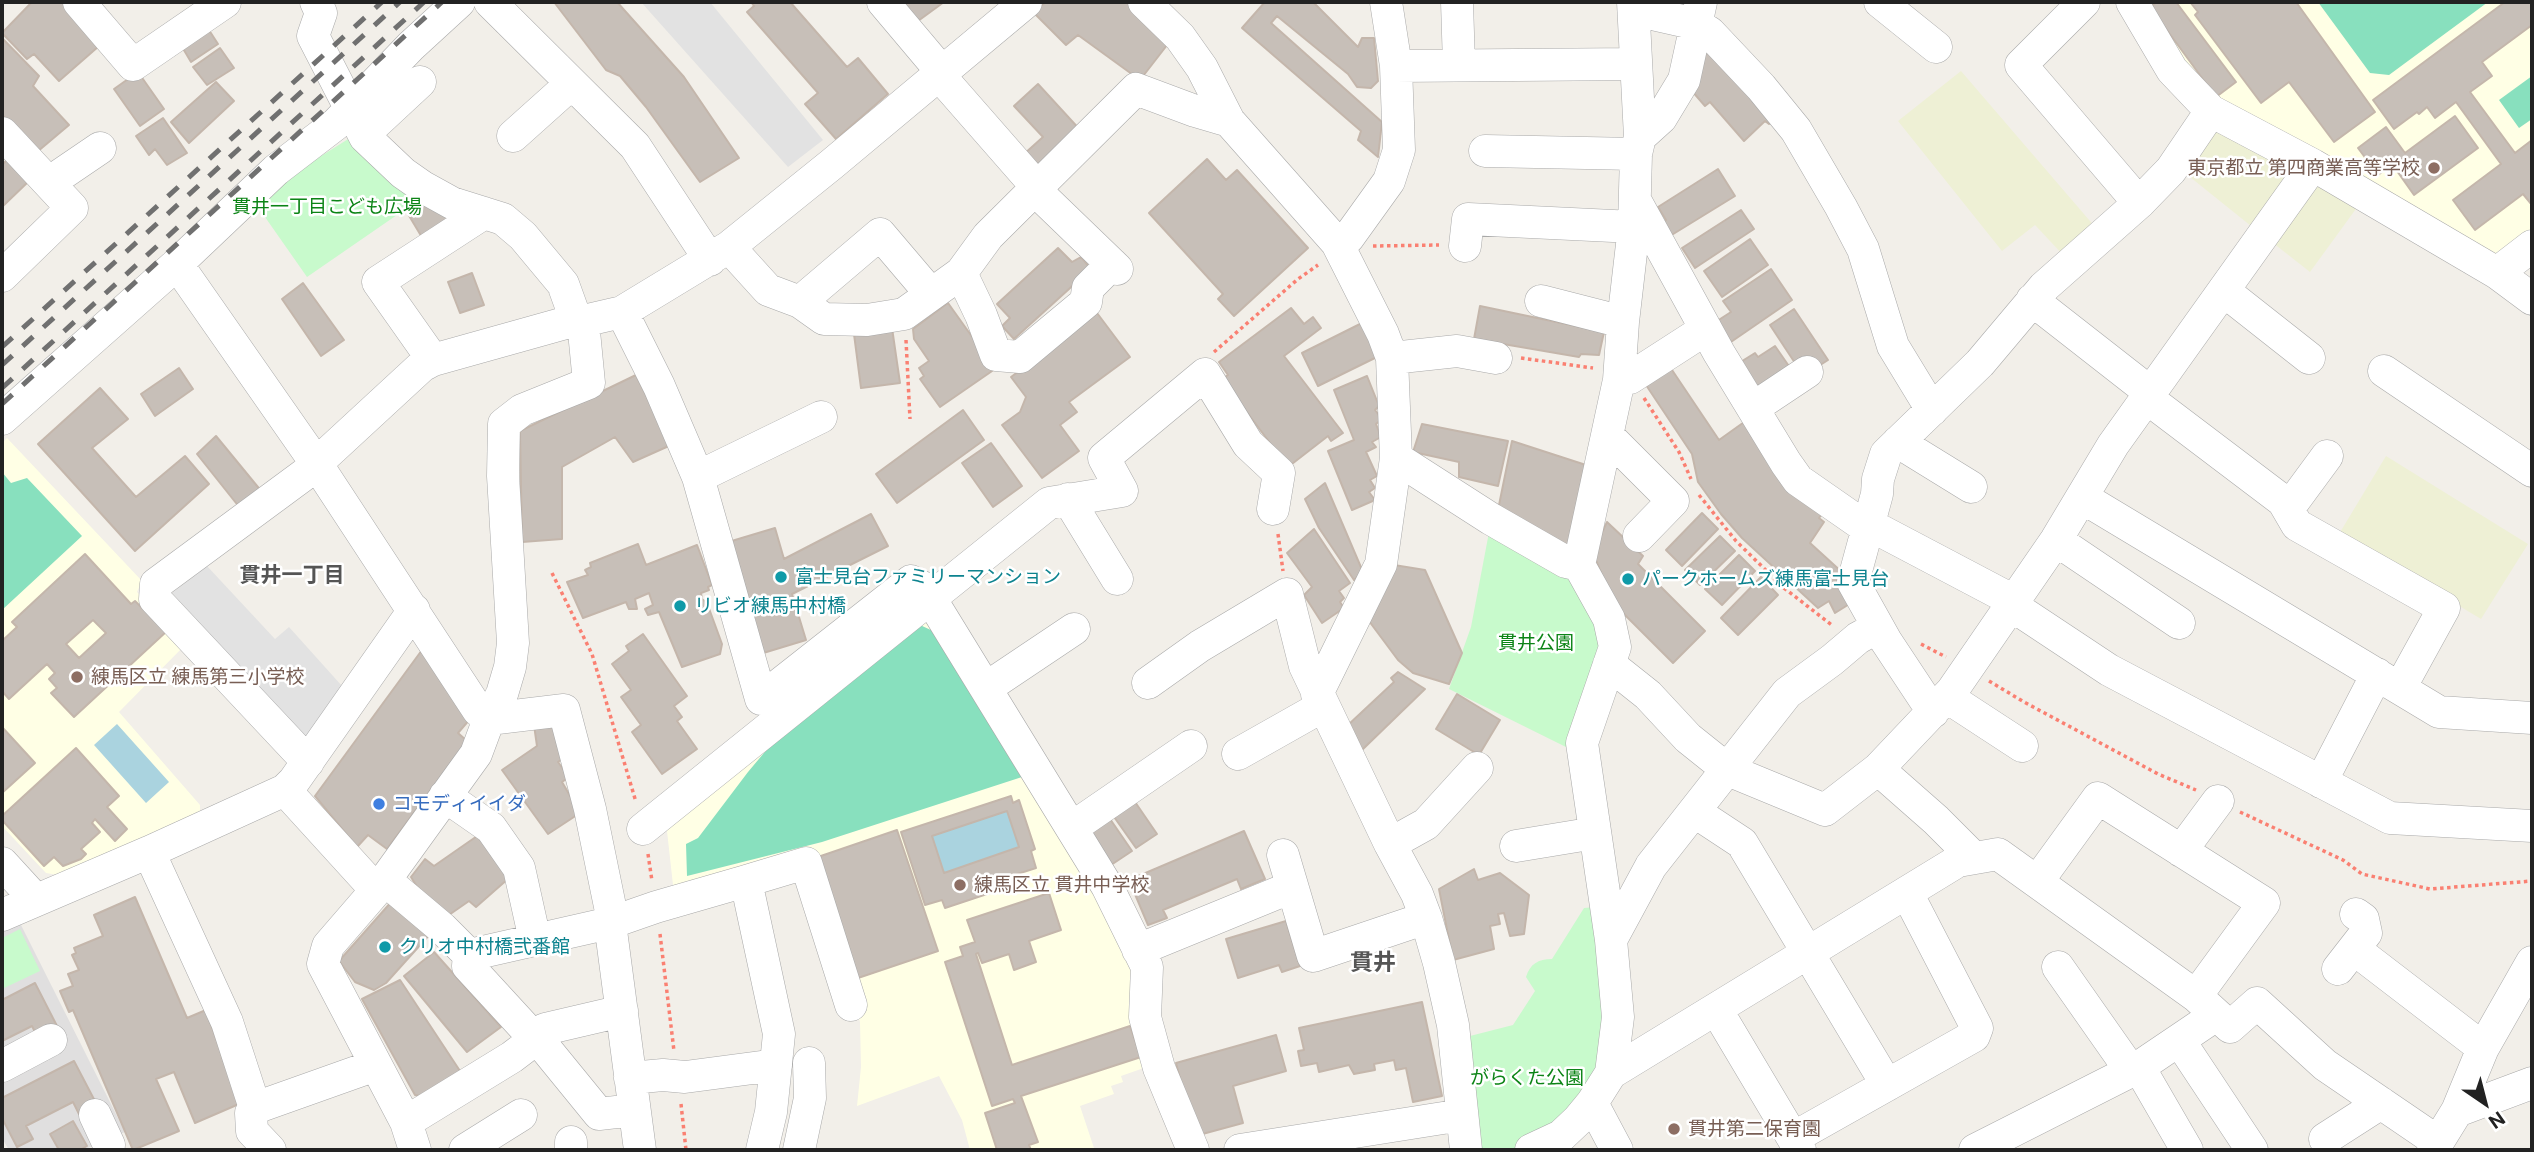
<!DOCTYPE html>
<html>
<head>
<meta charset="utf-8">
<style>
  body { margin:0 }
  #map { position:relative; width:2534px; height:1152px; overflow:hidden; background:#f2efe9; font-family:"Public Sans",sans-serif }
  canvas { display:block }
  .frame { position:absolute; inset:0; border:4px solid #222; pointer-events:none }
  .north { position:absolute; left:2450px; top:1068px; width:70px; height:70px; -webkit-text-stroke:5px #fff; paint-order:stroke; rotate:145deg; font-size:19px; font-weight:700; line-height:28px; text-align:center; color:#222 }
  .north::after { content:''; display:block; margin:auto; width:24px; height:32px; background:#222; clip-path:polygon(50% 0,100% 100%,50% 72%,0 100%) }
</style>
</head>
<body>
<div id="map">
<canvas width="2534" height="1152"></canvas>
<div class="frame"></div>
<div class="north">N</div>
</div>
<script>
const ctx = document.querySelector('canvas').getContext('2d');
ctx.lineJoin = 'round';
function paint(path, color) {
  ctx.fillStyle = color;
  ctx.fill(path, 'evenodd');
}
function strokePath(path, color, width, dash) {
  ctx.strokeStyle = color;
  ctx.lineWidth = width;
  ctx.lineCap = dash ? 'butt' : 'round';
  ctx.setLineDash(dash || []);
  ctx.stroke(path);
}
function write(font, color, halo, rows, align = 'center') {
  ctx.font = font + ' "Public Sans","Noto Sans JP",sans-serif';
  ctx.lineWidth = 5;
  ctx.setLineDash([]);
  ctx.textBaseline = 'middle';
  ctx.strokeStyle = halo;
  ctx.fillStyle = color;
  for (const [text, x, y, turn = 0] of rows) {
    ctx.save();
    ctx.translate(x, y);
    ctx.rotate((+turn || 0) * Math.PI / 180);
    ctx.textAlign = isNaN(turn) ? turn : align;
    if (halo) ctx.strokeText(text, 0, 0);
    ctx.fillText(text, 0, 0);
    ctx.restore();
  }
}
const residential = new Path2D(`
  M19,921l106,211 -42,18h-74l-7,-12v-209z`);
const education = new Path2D(`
  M2143,2h389v232l-37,26 -290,-170z
  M7,438l135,143 -5,11 50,51 -68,69 81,93v10l-136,61 -18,-3 -44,-47v-383z
  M932,609l205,360 10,92 -6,8 -20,7 2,6 -12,4 3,8 -34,12 14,42 -5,2h-119l-8,-30 -23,-44 -82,30 4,-39 -1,-45 -48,-167 -138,39 -8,-72z`);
const farmland = new Path2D(`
  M1961,71l135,157 -31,29 -30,-32 -33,26 -104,-130z
  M2223,128l73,39 -40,63 -71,-57 28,-42z
  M2312,179l49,23 -51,70 -42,-33z
  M2386,456l142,88 -47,75 -142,-85z`);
const park = new Path2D(`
  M353,136l70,61 -116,80 -49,-70 25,-27z
  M1490,527l90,54 27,68 -35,101 -123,-61 22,-62z
  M1595,907l12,98 -5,62 -48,63 -43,20h-32l-9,-114 43,-11 22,-34 -9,-14c4,-13 12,-18 26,-18l32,-51z
  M20,929l20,42 -38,18v-51z`);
const pitch = new Path2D(`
  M2318,2h170l-99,73 -19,-2z
  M2532,76v43l-13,9 -20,-28z
  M2,472l9,11 16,-5 55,58 -80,74z
  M920,625l13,6 89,146 -200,65 -135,34 -1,-32 12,-6 50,-66 26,-31z`);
const parking = new Path2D(`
  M641,2h69l113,138 -35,27z
  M207,566l68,73 14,-12 53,59 -36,53 -134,-146z`);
const water = new Path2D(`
  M117,724l52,58 -23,21 -52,-58z
  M1007,811l12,36 -75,26 -12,-37z`);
const building = new Path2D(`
  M32,2h39l28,44 -40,35 -25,-27 -7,5 -25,-26z
  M554,2h63l67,75 55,81 -39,24 -54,-75 -26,-31 -14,-6z
  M751,2h39l57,65 11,-9 30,36 -52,45 -31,-35 13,-11 -71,-81 7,-6z
  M903,2h41l-26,19z
  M1046,2h81l44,38 -31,40 -62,-45 -12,10 -33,-33z
  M1265,2h48l45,45 4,-9h12l4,43 -7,7 -14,-1 -9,-13 -71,-58 -6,7 111,99 -4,35 -20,-17 3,-9 -119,-103z
  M2157,2h19l60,80 -20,15 -66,-90z
  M2190,2h106l79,110 -41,30 -45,-60 -28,21 -66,-88 3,-3z
  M2505,2h27v23l-50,37 10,14 -22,16 45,61 17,-13v65l-9,-11 -48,36 -22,-30 48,-36 -45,-62 -21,16 -8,-11 -8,7 -2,-2 -23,17 -21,-29z
  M207,27l11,17 -27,18 -10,-17z
  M2,38l37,38 -6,10 36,39 -32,27 -35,-37z
  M1709,46l65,74 -5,4 -4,-3 -21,20 -34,-39 -5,4 -13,-15 8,-41z
  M220,48l14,20 -27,17 -14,-18z
  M138,72l26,37 -24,17 -26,-37z
  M216,82l18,19 -45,42 -18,-21z
  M1038,84l44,48 -43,40 -16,-17 20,-18 -29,-31z
  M2455,116l23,32 -64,47 -22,-31 -14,11 -20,-27 28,-21 19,26z
  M163,118l24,35 -20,12 -12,-16 -6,6 -13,-19z
  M9,158l21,22 -28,27v-42z
  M1207,159l19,21 11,-10 71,78 -74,68 -16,-17 5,-5 -74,-81z
  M1718,169l17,27 -65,40 -8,-14 4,-2 -8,-13z
  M426,203l32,16 -35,20 -15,-25z
  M1741,210l13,19 -59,39 -13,-20z
  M1750,239l18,26 -46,32 -18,-26z
  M1058,248l14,14 9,-5 10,12 -77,70 -12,-13 8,-8 -13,-14z
  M1771,269l21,31 -64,44 -14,-21 17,-11 -8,-11z
  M472,273l12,32 -24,8 -12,-31z
  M303,283l41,57 -23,16 -39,-57z
  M948,303l47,66 -55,38 -20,-28 4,-3 -5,-8 10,-7 -15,-22 -1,-10z
  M1480,306l124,26 -5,23 -18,-1 -2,3 -105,-18z
  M1291,308l13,16 9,-7 8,11 -37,28 59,77 -12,8 -3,-5 -40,31 -66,-88 6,-4 -9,-13z
  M1794,309l34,51 -14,9 -17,-3 -27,-41z
  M1097,313l33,44 -61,45 8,10 -17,13 19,26 -37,27 -40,-53 18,-13 6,-15 -15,-20z
  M1366,321l17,33 -65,32 -16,-33z
  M892,328l8,55 -39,5 -7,-54z
  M1775,346l18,26 -32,22 -22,-31 16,-10 3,4z
  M1670,367l49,73 28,-20 76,93 -4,5 5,4 -14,21 34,31 7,29 -16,10 -6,-12 -11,7 -76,-70 -21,-24 -23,-32 -6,-28 -46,-69z
  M179,368l14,21 -38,27 -14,-22z
  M636,375l35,70 -38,17 -18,-25 -53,30v72l-40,3 -2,-111z
  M1367,376l12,30 -4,4 7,9 -6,5 5,13 -9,5 4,5 -10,5 11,24 -7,4 5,8 -6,4 6,8 -23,10 -24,-59 26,-11 -20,-50z
  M100,388l28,31 -36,29 44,49 49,-41 24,28 -74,67 -97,-107z
  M963,410l21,30 -87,63 -21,-29z
  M1422,424l86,17 -10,45 -39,-9v-15l-46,-10z
  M216,436l46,56 -22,16 -43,-54z
  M1512,441l77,25 -20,84 -71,-40z
  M991,443l31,43 -29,21 -31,-44z
  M1325,483l38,89 -9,8 -35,-52 -14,-29z
  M1702,513l16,16 -36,37 -16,-16z
  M871,514l17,32 -96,48 14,46 -46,14 -35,-111 50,-15 9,31z
  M1607,522l36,34 -5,8 67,67 -32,32 -54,-54 -10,-16 -16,-41z
  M1314,529l36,54 -11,8 5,7 -4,4 4,6 -22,15 -18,-28 8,-8 -25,-34z
  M1720,536l15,15 -35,34 -15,-15z
  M638,544l8,21 51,-20 15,40 -4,2 1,3 -8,3 1,6 5,4 15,41 -2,10 -38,13 -23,-55 -11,3 -3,-6 8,-4 -4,-12 -14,6 2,10h-8l-3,-7 -43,16 -16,-36 21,-7 -3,-5 6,-3 -1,-4z
  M85,554l46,50 4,-3 9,9 2,-2 21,23 -93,86 -23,-24 6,-5 -8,-9 6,-6 -8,-9 -38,35 -7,-8v-50l15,-14 -5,-5zM93,620l13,13 -27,25 -13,-14z
  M1739,555l16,16 -33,34 -17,-16z
  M1394,565l31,5 37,83 -13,31 -36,-11 -15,-13 -32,-43z
  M1761,577l17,18 -40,40 -17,-17z
  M643,634l44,62 -13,10 8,11 -5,4 20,28 -35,25 -30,-42 9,-7 -20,-28 10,-7 -19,-26 17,-13 -3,-5z
  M422,650l48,69 -12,14 9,8 -80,108 -19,-14 -11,12 -42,-51z
  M1398,672l27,17 -63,61 -14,-25 46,-43 -3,-4z
  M1457,694l43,26 -21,35 -43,-26z
  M555,721l10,36 -7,5 11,15 -7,5 18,31 -32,21 -46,-64 35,-24 -3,-21z
  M2,727l33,36 -33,30z
  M76,748l43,48 -12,11 20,22 -12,12 -20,-22 -3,4 8,9 -19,17 5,5 -5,5 -18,7 -9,-9 -10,9 -42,-46v-4z
  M1011,796l2,7 6,-3 16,49 -4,2 5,17 -25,8 3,9 -69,23 -3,-8 -17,5 -24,-73zM1007,811l12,36 -75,26 -12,-37z
  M1133,799l24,35 -21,14 -24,-34z
  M1108,816l24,35 -21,14 -24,-35z
  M897,830l41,121 -83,28 -40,-121z
  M1244,831l21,48 -24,10 -4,-10 -74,31 4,8 -19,7 -19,-45z
  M480,834l29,44 -33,29 -7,-6 -23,16 -19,-14 -16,-26 14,-18 9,7z
  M1474,869l4,11 22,-7 29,22 -5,39 -14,2 -6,-23 -6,1 2,10 -10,2 4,23 -41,11 -14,-71z
  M1049,893l12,37 -32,11 7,21 -22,8 -5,-16 -27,9 -4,-10 -2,1 36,111 118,-39 11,31 -120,39 17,46 -9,3 2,5h-34l-12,-37 30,-10 -2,-4 -21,7 -47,-144 18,-6 -3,-9 15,-5 -8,-22z
  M135,897l52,121 19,-8 33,94 -44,19 -21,-51 -18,7 23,52 -46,19 -60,-140 -4,2 -9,-21 13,-5 -5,-12 11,-4 -7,-15 4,-2 -2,-5 29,-12 -9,-21z
  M393,900l38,33 -45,50 -12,7 -19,-8 -16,-21z
  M1286,921l14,45 -18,6 -3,-7 -41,13 -12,-39z
  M434,952l67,75 -34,25 -63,-76z
  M400,980l62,94 -37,23 -10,-2 -53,-96z
  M35,983l22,43 -20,10 -5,-10 -30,15v-41z
  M1422,1002l20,94 -29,6 -7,-34 -10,2 -2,-10 -20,4 1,6 -21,4 -5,-9 -30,7 -2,-9 -16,3 -3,-15 6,-1 -5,-22z
  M1276,1035l10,36 -53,15 10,37 -48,13 -19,-73z
  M74,1061l23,44 -18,9 -6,-12 -47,24 7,13 -16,8 -15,-29v-20z
  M73,1121l14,25 -7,4h-21l-9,-16z`);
const path = new Path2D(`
  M1373,246l66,-1
  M906,340l4,79
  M1214,352l84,-73 20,-14
  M1521,358l72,10
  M1644,398l35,54 12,27
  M1699,495l37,46 48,47 49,38
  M1278,534l5,37
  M552,573l40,81 44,148
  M1921,644l25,13
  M1989,681l35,21 134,72 38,16
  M2240,812l103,48 19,14 68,15 102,-8
  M648,854l4,27
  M660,934l14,117
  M681,1104l5,46`);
const minor = new Path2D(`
  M79,2l54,63 92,-63
  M316,2l5,11 -8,23 52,101 38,36 20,14 29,16 51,16 20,17 40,48 13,36
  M490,2l145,144 75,114
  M883,2l59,70
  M1144,2l36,35 22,31 27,53 108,122 46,91 9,24 4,100 -15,106 -64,130
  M1386,2l10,64
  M1457,2l2,63
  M1880,2l56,45
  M2084,2l-63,63 118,138
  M2132,2l40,68 39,41 102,54 184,108 35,26
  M1634,10l62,14 14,9 51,54 35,43 45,77 22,42 30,97 39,64
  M939,75l98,112
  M2,133l70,75 -70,68
  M364,134l56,-52
  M513,136l58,-52
  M1640,137l21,-19 23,-38 17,-78
  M1485,151l151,3
  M50,182l50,-34
  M1034,189l83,80
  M1635,200l84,153 67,110 12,17 69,48
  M1337,243l11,-5 41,-57 10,-31 -3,-84 239,-2
  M1465,246l3,-27 166,8
  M729,247l39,43 32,12 24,17 43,1 37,-6 57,-41 27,-37 148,-147 59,22 34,10
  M177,264l139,199 162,247 11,9 75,-9 26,99 23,112
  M961,273l20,42 15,40 24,2 66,-55 2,-14 24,-24
  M2497,273l35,-27
  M2224,291l85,67
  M2032,300l119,93
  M1541,301l82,21
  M800,302l80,-68 51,60
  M622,312l37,74 39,91 63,222 150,-118 13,7 183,298 40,81 -2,50 14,51 34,82
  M1392,358l65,-7 39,7
  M433,360l-55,-78 106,-69
  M2384,371l148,100
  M1619,380l11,-2 76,-49
  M2147,398l136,103 14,24 147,83 -44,80
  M1753,408l54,-36
  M2,419l175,-155 99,-94 60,-46 75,-78 48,-44
  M1608,436l65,65 -34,35
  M1898,442l73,45
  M1396,458l95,61 75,43 13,3 30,54 6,28 -33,96 29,197 7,77 -7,56 -19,30 -14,17 -17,16 -30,14
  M698,477l123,-60
  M2083,498l356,214 93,6
  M1068,499l49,80
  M2288,509l39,-53
  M1868,524l146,77
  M2056,540l123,83
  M1579,565l40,-185 4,-58 11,-95 2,-73 4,-17 -7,-135
  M2011,605l98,65 281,148 142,8
  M1609,664l39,31 40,43 40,32 97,40 53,-41 74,-78 104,-151 57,-95 200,-280
  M1148,683l52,-37 87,-52 18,72 85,178 27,50 9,24 13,45 14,62 13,125
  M986,688l88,-59
  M1947,697l75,49
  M1933,712l-47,-71 -33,-59 24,-88 1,-15 8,-25 94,-91 64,-76 95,-84 32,-33 40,-59
  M1238,754l85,-48
  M308,762l-153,-163 1,-15 149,-110 117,-108 11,-6 143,-40 7,1 39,-9 107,-65 103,-83 194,-162
  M1878,769l58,51 38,38
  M2321,782l56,-108
  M285,790l91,100
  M445,796l46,32 28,40 16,72
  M1695,812l47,31 145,242
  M1073,827l118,-81
  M643,829l406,-326 73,-12 -18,-33 101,-84 43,70 31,29 -6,36
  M1390,844l36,-20 51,-56
  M1516,846l79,-13
  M2181,851l37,-50
  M149,852l78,170 28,86 121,-43
  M1283,855l30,101 113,-38
  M2,863l33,36
  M385,880l57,48 27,27 141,-32 46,-16 90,-26 33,153 -8,78 -9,38
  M746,881l60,-18 45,142
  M2037,882l61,-84 166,105 -68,93
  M2,915l147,-63 136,-62 9,-9 120,-171
  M610,923l30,227
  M1611,940l40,-74 136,-173 45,-33 26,-22 20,-11
  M2354,949l129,99
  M1138,950l154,-63
  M469,955l-1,11 57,62 12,10 62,76 35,-4
  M2058,967l73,104
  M2338,969l28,-36 -3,-14 -7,-5
  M1716,1009l84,141
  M2179,1040l73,110
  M2,1066l49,-26
  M2139,1067l48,83
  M1611,1073l347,-212 40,-7 198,142 34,31 27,-24 68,62 113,77
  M630,1078l33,-3 22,2 91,-12
  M1592,1103l25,47
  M255,1108l-4,5 1,18 18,19
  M2457,1111l75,-28
  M95,1115l14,30
  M406,1122l106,-65 25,-19 8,-9 77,-18
  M1793,1138l181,-102 3,-8 -70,-135
  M2325,1139l56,-36
  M415,1150l-9,-28 -83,-158 5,-18 57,-66 91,-126 13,-35 13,-25 8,-27 3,-24 -10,-167 1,-52 18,-14 67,-27 -6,-62
  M465,1150l56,-35
  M571,1150v-8
  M799,1150l11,-52 -1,-35
  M1240,1150l222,-35
  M1975,1150l164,-83 77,-52
  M2433,1150l24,-39 26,-63 49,-86`);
const rail = new Path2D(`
  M2,347l380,-345
  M2,365l398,-363
  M2,388l422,-386
  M2,404l440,-402`);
const markers = [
  [2434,168,7,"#8d6e63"],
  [781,577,7,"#0f9aa8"],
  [1628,579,7,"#0f9aa8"],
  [680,606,7,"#0f9aa8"],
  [77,677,7,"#8d6e63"],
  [379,804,7,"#3f7fe0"],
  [960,885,7,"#8d6e63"],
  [385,947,7,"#0f9aa8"],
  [1674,1129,7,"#8d6e63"]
];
const educationNames = [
  ["東京都立 第四商業高等学校",2420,168,"right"],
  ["練馬区立 練馬第三小学校",91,677],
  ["練馬区立 貫井中学校",974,885],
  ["貫井第二保育園",1688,1129]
];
const parkNames = [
  ["貫井一丁目こども広場",327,207],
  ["貫井公園",1536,643],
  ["がらくた公園",1527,1078]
];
const cultureNames = [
  ["富士見台ファミリーマンション",795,577],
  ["パークホームズ練馬富士見台",1642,579],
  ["リビオ練馬中村橋",694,606],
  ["クリオ中村橋弐番館",399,947]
];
const shopNames = [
  ["コモディイイダ",393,804]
];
const neighbourhoodNames = [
  ["貫井一丁目",292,576]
];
const quarterNames = [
  ["貫井",1373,963]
];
paint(residential, '#e0dfdf');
paint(education, '#ffffe5');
paint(farmland, '#eef0d5');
paint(park, '#c8facc');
paint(pitch, '#88e0be');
paint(parking, '#e2e2e2');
paint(water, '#aad3df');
paint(building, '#c7bfb8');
strokePath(building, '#c4b6ab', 2);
strokePath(minor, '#a9a9a9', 33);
strokePath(path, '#fa8072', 3.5, [3.5, 3.5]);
strokePath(minor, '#fff', 32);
strokePath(rail, '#707070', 5, [14, 14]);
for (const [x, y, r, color] of markers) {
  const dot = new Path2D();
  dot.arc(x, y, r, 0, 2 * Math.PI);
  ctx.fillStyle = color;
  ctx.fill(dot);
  strokePath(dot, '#fff', 2.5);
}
write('19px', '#785e54', '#fff', educationNames, 'left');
write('19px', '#0c8416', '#fff', parkNames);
write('19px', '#0d838f', '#fff', cultureNames, 'left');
write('19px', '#366cbe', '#fff', shopNames, 'left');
write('bold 21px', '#555', '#fff', neighbourhoodNames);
write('bold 23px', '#555', '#fff', quarterNames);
</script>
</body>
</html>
